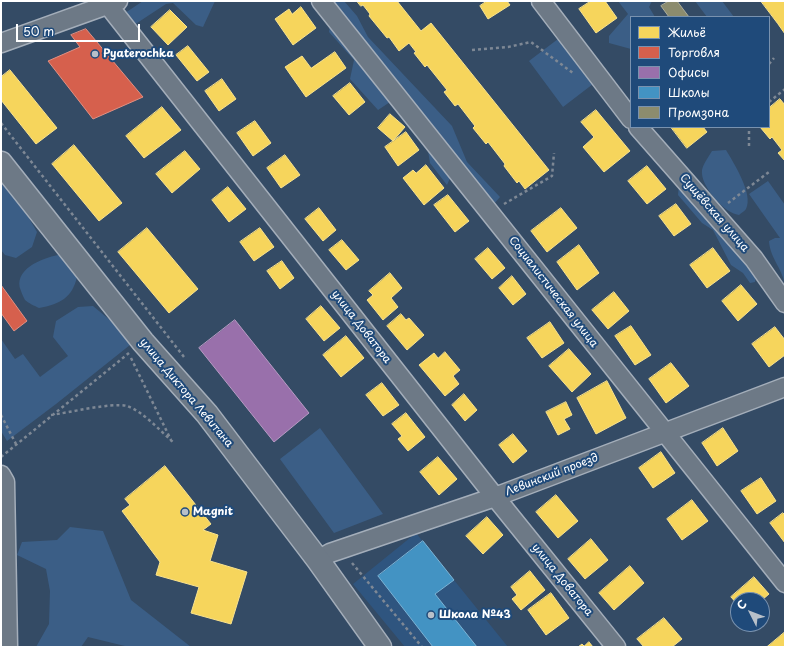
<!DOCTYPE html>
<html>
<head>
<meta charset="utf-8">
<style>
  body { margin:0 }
  #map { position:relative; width:786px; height:648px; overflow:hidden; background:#344b65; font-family:"Playpen Sans",sans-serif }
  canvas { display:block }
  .frame { position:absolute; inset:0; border:2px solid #fff; pointer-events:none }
  .legend { position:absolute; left:630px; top:16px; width:140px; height:112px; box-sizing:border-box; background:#1f4a7a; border:1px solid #7992af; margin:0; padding:5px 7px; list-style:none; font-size:12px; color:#fff }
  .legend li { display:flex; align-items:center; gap:8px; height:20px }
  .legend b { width:20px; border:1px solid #7992af }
  .north { position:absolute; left:730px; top:592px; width:40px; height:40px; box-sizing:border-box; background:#1f4a7a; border:1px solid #7992af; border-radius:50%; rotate:312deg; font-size:11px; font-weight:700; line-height:16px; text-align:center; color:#fff }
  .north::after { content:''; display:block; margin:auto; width:14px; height:18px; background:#b8c0c9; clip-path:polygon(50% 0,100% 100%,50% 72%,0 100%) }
  .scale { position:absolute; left:16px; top:24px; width:124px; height:18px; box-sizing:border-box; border:2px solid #fff; border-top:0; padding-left:5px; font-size:12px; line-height:14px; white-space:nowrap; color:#fff; -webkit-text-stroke:3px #1f4a7a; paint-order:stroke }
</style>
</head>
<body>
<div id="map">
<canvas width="786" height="648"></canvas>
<div class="frame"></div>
<ul class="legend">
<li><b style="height:11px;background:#f6d55c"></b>Жильё</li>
<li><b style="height:11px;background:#d6604d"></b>Торговля</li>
<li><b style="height:11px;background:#9970ab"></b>Офисы</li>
<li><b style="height:11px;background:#4393c3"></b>Школы</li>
<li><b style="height:11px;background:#8c8c6e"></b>Промзона</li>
</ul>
<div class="north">С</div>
<div class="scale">50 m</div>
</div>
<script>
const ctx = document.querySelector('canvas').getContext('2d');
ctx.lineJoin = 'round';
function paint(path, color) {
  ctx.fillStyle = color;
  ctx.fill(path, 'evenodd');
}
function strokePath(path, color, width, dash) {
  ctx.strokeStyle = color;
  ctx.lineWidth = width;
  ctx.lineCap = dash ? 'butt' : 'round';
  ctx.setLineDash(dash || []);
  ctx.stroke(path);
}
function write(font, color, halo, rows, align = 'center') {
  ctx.font = font + ' "Playpen Sans",sans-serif';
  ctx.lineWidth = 4;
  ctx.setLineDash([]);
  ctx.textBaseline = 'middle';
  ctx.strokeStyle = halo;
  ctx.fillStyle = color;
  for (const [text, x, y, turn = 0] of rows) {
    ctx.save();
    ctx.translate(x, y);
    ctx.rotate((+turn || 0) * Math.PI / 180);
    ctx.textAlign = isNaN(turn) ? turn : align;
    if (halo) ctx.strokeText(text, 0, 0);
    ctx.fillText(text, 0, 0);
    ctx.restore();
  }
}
const built = new Path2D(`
  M416,533l92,114h-103l-52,-63z`);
const green = new Path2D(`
  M143,1h72l-12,26 -7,-2 -23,-22 -7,1 -32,21 -12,-10z
  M334,1h10l13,15 11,21 84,89 15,36 33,35 -7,8 -37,-41 -9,21 -17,-22 -3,-18 -34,-45 -15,10 -28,-31 4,-19 -25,-28z
  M618,1h34l-3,6 6,10h-24v32l-22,-6v-7l19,-22z
  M695,1h27l12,16h-27z
  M558,39l35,45 -30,23 -34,-46z
  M726,150c7,12 28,44 20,59 -1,2 -5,4 -7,6 -15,-2 -39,-29 -37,-45 1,-6 7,-14 10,-19z
  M1,176l10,11 26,45 -5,15 -16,11 -11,-3 -4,-5z
  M768,181l17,24v82c-1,-17 -15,-28 -16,-46l6,-3h5l-31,-44z
  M679,185l77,89 -1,8 -5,1 -7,-10 -12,-8 -18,-35 -11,-7 -24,-28z
  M58,255l12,9 7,13c-5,21 -17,27 -38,31 -4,-2 -11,-5 -14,-8 -1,-2 -3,-6 -4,-9 -9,-21 21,-33 37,-36z
  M93,306l42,35 -79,63 -49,37 -6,-10v-92l14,20 8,-5 17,23 28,-21 -15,-19 3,-16 22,-14z
  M320,428l63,86 -49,19 -54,-74z
  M70,527l33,4 28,69 60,47h-62l-41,-10 -7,10h-45l13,-23 1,-33 -4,-22 -29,-14 5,-13 35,-2z`);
const homes = new Path2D(`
  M357,1h40l24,30 10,-8 118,147 -24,19 -6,-8 -2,2 -13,-17 1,-2 -17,-22 -2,2 -13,-16 2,-2 -17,-22 -3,2 -11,-14 3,-2 -20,-25 -2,2 -11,-14 2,-1 -7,-9 -10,8 -10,-14 -2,1 -18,-22 1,-2 -7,-9 -2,1z
  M487,1h20l3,4 -22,14 -8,-13z
  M591,1h14l12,17 -21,15 -17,-24z
  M761,1h24v33l-7,-10z
  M301,7l15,21 -23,17 -18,-26 14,-10 3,5z
  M170,10l17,17 -19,18 -17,-18z
  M188,46l21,26 -12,9 -21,-26z
  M335,52l11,16 -40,29 -21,-30 17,-11 9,12z
  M10,70l47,58 -21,16 -35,-44v-23z
  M222,79l14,20 -17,12 -14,-20z
  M350,83l15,19 -16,13 -16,-19z
  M780,99l5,6v56l-7,-8 4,-3 -10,-13 -2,2 -10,-12h9v-19z
  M162,107l19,23 -37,28 -18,-22z
  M596,110l34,41 -26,21 -21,-25 11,-10 -13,-15z
  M390,114l15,13 -12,14 -15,-13z
  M255,121l16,22 -18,13 -16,-23z
  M671,127h32l4,5 -20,16z
  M406,132l13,18 -21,16 -13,-19z
  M74,145l48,58 -23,18 -47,-57z
  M185,151l15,18 -28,24 -16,-19z
  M285,155l15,20 -19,13 -14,-20z
  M426,165l18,23 -20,17 -21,-27 10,-8 3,3z
  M647,166l19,23 -19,15 -19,-23z
  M228,187l18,22 -17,13 -17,-22z
  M448,195l21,26 -14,11 -21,-27z
  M676,204l15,20 -17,12 -15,-20z
  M319,208l17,22 -13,11 -18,-22z
  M561,208l16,20 -30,24 -16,-21z
  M147,228l51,61 -29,24 -51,-61z
  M260,228l14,19 -20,14 -14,-19z
  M342,240l17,20 -13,10 -17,-20z
  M579,245l20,28 -22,17 -20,-28z
  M488,248l17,20 -13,11 -17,-20z
  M713,248l17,23 -23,17 -17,-23z
  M282,261l12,17 -14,11 -13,-18z
  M390,273l12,15 -11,10 7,9 -15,13 -16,-20 6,-5 -4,-4z
  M512,276l14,18 -13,11 -14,-17z
  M741,285l16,19 -19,17 -16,-20z
  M614,292l15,19 -21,18 -16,-19z
  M321,306l19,22 -16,13 -18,-22z
  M401,314l5,6 3,-2 15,17 -17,15 -20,-24z
  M550,322l14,21 -22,15 -15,-20z
  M631,326l20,29 -16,10 -20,-29z
  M775,327l10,13v15l-16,12 -17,-23z
  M346,336l18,22 -23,19 -18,-22z
  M569,349l22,25 -19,18 -23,-26z
  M445,352l15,18 -7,6 6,8 -14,12 -26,-31 15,-12 4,5z
  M671,363l18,23 -23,17 -17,-24z
  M607,381l19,37 -30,16 -19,-36z
  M382,383l17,22 -16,11 -17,-21z
  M464,394l13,16 -12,11 -13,-16z
  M566,402l6,13 -8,4 6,10 -12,6 -12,-23z
  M406,413l19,24 -17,14 -10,-12 4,-3 -10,-12z
  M723,428l15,23 -21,15 -15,-23z
  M513,434l14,17 -14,12 -14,-18z
  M661,452l14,21 -22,15 -14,-20z
  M438,457l19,22 -18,16 -19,-23z
  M165,466l46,58 -8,6 15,5 -8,26 37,11 -16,52 -40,-11 8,-26 -43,-12 4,-13 -38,-51 8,-6 -5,-6z
  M761,478l15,23 -19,13 -16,-23z
  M556,495l22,26 -20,17 -22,-26z
  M692,500l16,21 -26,19 -15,-21z
  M783,513l2,2v28l-15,-20z
  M487,517l16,18 -20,19 -17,-18z
  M591,539l17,21 -23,19 -17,-20z
  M630,566l14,17 -30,27 -15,-17z
  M530,571l15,19 -24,20 -9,-11 5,-4 -6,-8z
  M754,577l15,17 -7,6h-24v5l-7,-8z
  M551,593l18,25 -23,17 -18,-25z
  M664,618l18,21 -10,8h-28l-7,-8z
  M785,632v15h-18z
  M589,642l4,5h-15l4,-3 2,2z`);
const shops = new Path2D(`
  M86,29l57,68 -50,22 -45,-58 32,-14 -9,-12z
  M1,285l26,36 -13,10 -13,-18z`);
const offices = new Path2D(`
  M235,320l74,93 -35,29 -75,-94z`);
const schools = new Path2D(`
  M423,541l31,39 -19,14 42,53h-44l-55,-71z`);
const industry = new Path2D(`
  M669,1h8l12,16h-20l-8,-11z`);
const path = new Path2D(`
  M472,50l36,-3 23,-5 42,31
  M769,64l5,-6
  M769,102l16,-13
  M1,123l183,234
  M749,146v-19
  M728,203l41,-31
  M504,204l48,-28 2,-23
  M131,358l40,82
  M1,415l15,29
  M51,415c16,-2 62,-13 76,-9 17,6 32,24 46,36
  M1,457l128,-104
  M352,563l70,84`);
const street = new Path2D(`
  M321,1l464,582
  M541,1l90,118
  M108,5l387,492 121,150
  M1,43l117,-42
  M638,127l116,132 31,44
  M1,475l4,7 3,165
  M318,560l12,-7 165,-56 290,-110`);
const secondary = new Path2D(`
  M1,163l142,179 64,72 111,146 62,87`);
const markers = [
  [95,54,4,"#b8c0c9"],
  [185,512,4,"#b8c0c9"],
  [431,615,4,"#b8c0c9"]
];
const poiNames = [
  ["Pyaterochka",103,54],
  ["Magnit",193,512],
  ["Школа №43",439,615]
];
const streetNames = [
  ["Сущёвская улица",714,213,49],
  ["Социалистическая улица",553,292,52],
  ["улица Доватора",361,327,52],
  ["улица Диктора Левитана",186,393,50],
  ["Левинский проезд",552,475,-21],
  ["улица Доватора",562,580,51]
];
paint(built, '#2f557f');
paint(green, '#3b5e86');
paint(homes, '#f6d55c');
strokePath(homes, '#f9e28d', 1);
paint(shops, '#d6604d');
strokePath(shops, '#e29082', 1);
paint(offices, '#9970ab');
strokePath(offices, '#b89bc4', 1);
paint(schools, '#4393c3');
strokePath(schools, '#7bb3d5', 1);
paint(industry, '#8c8c6e');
strokePath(industry, '#aeae9a', 1);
strokePath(street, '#a4aeba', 21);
strokePath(secondary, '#a4aeba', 25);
strokePath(path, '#7e8895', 2.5, [3, 3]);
strokePath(street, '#6d7986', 18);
strokePath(secondary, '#6d7986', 22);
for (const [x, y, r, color] of markers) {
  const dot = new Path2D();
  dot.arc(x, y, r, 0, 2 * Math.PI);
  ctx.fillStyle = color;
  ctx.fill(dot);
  strokePath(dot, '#1f4a7a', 1.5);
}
write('bold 11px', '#fff', '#1f4a7a', poiNames, 'left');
write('11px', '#fff', '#1f4a7a', streetNames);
</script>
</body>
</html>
